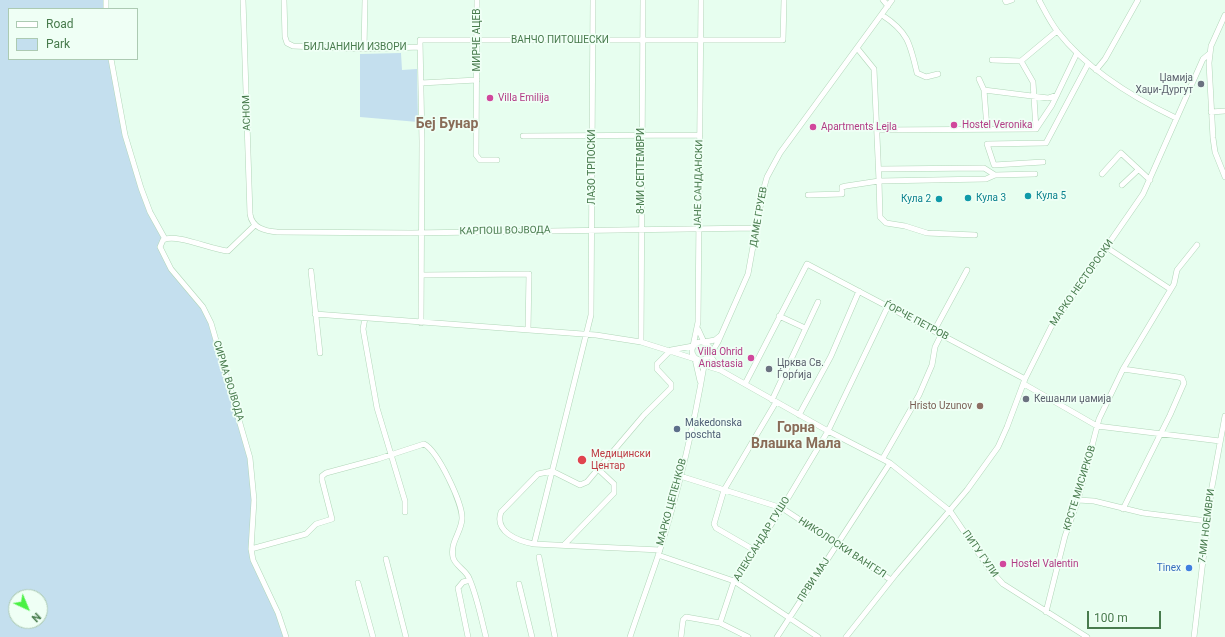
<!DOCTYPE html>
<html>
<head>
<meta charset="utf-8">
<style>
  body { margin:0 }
  #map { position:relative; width:1225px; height:637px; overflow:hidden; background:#e7feef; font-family:Roboto,sans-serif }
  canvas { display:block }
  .legend { position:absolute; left:8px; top:8px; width:130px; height:52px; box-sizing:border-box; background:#effff5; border:1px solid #accab2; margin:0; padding:5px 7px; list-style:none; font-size:12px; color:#487b4d }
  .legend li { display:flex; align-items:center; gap:8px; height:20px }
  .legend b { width:20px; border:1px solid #accab2 }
  .north { position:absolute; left:8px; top:589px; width:40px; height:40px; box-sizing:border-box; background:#effff5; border:1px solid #accab2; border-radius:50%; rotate:136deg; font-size:11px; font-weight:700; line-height:16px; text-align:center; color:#487b4d }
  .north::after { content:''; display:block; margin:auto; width:14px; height:18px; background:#49f143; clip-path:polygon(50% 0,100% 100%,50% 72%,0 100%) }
  .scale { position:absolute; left:1087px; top:611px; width:74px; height:18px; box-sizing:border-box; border:2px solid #487b4d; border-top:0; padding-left:5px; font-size:12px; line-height:14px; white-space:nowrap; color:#487b4d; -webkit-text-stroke:3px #effff5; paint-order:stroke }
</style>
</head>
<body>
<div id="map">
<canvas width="1225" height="637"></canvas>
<ul class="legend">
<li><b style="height:5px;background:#fff"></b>Road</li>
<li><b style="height:11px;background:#c4dfee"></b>Park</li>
</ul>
<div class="north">N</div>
<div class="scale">100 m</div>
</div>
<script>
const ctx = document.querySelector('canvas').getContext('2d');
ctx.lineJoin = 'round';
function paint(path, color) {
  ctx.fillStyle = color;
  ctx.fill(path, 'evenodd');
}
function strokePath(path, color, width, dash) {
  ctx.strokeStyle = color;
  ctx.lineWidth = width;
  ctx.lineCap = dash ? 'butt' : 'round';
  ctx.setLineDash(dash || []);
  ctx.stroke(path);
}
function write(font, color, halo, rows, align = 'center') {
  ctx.font = font + ' Roboto,sans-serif';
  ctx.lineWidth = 3.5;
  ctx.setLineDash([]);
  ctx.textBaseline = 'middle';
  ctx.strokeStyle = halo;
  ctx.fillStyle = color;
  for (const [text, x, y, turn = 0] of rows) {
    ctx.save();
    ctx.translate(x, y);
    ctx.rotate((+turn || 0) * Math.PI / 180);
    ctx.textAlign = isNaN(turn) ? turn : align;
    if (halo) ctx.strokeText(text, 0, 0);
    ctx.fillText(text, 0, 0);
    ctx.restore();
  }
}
const green = new Path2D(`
  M0,0h106v9h-97v50h102l7,47 23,82 24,51 -4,3 5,20 26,31 19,30 42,149v88l33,77h-286zM16,597h24v24h-24z
  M401,53l1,17 15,-1 1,53 -58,-5v-63z`);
const minor = new Path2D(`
  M106,0v9
  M243,0l7,214c2,14 15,17 27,18l134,1 346,-5
  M284,0l1,37 2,6 6,3 71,3 56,-2
  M477,0l-1,155 4,5h17
  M593,0l-2,315 -57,229 126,6
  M883,0l5,6
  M1005,0l1,2 6,-2
  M1039,0c6,11 11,22 19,32 29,37 76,66 118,86
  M882,15c26,17 28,28 35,58l9,4 12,-3
  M1225,15l-14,31 -2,17 4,75 2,14 10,25
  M857,48l17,21 5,112 107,-2 9,-4 40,-1
  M364,49l1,-49
  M111,59l14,76 16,53 9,24 15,27
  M992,60l29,1 36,-30
  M1021,61l12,21 3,47
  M1096,70l9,-11 33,-59
  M979,79l5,11 3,38
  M421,83l56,-3
  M984,90l64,8 9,-3
  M1211,112l14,-1
  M877,130l159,-1 16,-24 25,-52
  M523,136l177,-1
  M1043,162l-49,3 -7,-21 59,-1 42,-79
  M879,169l105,-1 11,7
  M1102,174l19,-21 29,27
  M1122,185l16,-15
  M808,195l34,-1v-7l4,-1 33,-5 1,36 6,6 19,3 22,7 48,2
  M255,225l-27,26c-17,-1 -51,-18 -65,-11l-3,7 11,22 32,38 8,16 39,135 4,42 -3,49 2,11 25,53 8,24
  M1106,247l64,42
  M311,271l9,82
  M422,275l107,-1 -1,56
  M315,314l281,21 45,7 54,17 5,22
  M779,316l26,12
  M365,318l-2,11 14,79 28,93v11
  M421,323l1,-181 -2,-102h363l1,-40
  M698,329l6,13 11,-2 5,-4
  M934,331l33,-61
  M692 351a9 9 0 1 1 18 0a9 9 0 1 1-18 0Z
  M641,342l2,-342
  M705,360l5,7 10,3 108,61 62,32 60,48 40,59 13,14 84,53
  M719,369l-9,-14 8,-13 30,-68 15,-83 4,-14 13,-24 112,-153
  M745,384l62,-120 218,115
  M1024,384l73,42 123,15
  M772,400l46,-98
  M799,415l32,-59 28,-65
  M883,458l36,-63 13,-30 3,-18 6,-12
  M680,476l102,32 109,72
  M1078,500l16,1 49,12 64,8
  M1123,509l47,-94 14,-32 -2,-5 -4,-1 -55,-8
  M534,544c-16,-3 -40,-12 -33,-32l37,-38 14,-3 28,14 7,-3 57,-67 27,-27v-4l-14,-15v-5l14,-14 22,-4 5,-24 3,-322
  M564,545l50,-52v-9l-16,-15
  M251,549l55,-15 10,-10 16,-5 -10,-39v-4l4,-3 52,-14 46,-15c14,7 39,60 38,75 -1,14 -12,23 -9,38 1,8 13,13 16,21 8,18 12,40 17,59
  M754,550l-38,-22 -2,-4 10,-34 52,-88
  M658,555l76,26 84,56
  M539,557l16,80
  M386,559l20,78
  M358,583l15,54
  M519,584l13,53
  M1046,612l19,-76 13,-36 21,-81 24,-50 51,-85 3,-14 20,-25
  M720,623l28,14
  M468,637l-10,-49 5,-6 7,-2
  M630,637c9,-27 19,-54 28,-81 20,-63 36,-130 47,-196
  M681,637l2,-17 3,-3 34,6 14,-42 48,-73 46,-77 60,-125
  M777,637l113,-174
  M846,637l50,-63 71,-84 31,-43 9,-20 18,-48 26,-52 92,-133 60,-135 6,-5
  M1194,637l17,-145 14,-76`);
const markers = [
  [1201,84,4,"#6b7280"],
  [490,98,4,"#d1479c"],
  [954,125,4,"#d1479c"],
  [813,127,4,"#d1479c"],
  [1028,196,4,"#0f9aa8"],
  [968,198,4,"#0f9aa8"],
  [939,199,4,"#0f9aa8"],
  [751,358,4,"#d1479c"],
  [769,369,4,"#6b7280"],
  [1026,399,4,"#6b7280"],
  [980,406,4,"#8d6e63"],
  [677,429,4,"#5c6f8a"],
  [582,460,5,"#e0444e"],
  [1003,564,4,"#d1479c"],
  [1189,568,4,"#3f7fe0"]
];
const streetNames = [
  ["МИРЧЕ АЦЕВ",477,40,-90],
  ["ВАНЧО ПИТОШЕСКИ",560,40],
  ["БИЛЈАНИНИ ИЗВОРИ",355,47],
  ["АСНОМ",247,113,-92],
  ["ЛАЗО ТРПОСКИ",592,167,-90],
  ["8-МИ СЕПТЕМВРИ",641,171,-90],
  ["ЈАНЕ САНДАНСКИ",699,184,-89],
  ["ДАМЕ ГРУЕВ",759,217,-80],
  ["КАРПОШ ВОЈВОДА",505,231,-1],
  ["МАРКО НЕСТОРОСКИ",1082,283,-55],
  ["ЃОРЧЕ ПЕТРОВ",916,321,28],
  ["СИРМА ВОЈВОДА",228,381,73],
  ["КРСТЕ МИСИРКОВ",1080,488,-73],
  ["МАРКО ЦЕПЕНКОВ",672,502,-75],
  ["7-МИ НОЕМВРИ",1207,526,-83],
  ["АЛЕКСАНДАР ГУШО",762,539,-58],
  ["НИКОЛОСКИ ВАНГЕЛ",842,548,33],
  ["ПИТУ ГУЛИ",980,554,55],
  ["ПРВИ МАЈ",814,580,-57]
];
const worshipNames = [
  ["Џамија",1193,78,"right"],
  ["Хаџи-Дургут",1193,90,"right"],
  ["Црква Св.",777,363],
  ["Ѓoрѓијa",777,375],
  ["Кешанли џамија",1034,399]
];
const hotelNames = [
  ["Villa Emilija",498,98],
  ["Hostel Veronika",962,125],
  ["Apartments Lejla",821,127],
  ["Villa Ohrid",743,352,"right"],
  ["Anastasia",743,364,"right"],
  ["Hostel Valentin",1011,564]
];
const cultureNames = [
  ["Кула 5",1036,196],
  ["Кула 3",976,198],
  ["Кула 2",931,199,"right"]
];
const educationNames = [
  ["Hristo Uzunov",972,406]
];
const serviceNames = [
  ["Makedonska",685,423],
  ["poschta",685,435]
];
const healthNames = [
  ["Медицински",591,454],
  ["Центар",591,466]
];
const shopNames = [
  ["Tinex",1181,568]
];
const districtNames = [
  ["Беј Бунар",447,124],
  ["Горна",796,428],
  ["Влашка Мала",796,444]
];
paint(green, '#c4dfee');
strokePath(minor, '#b1d6b8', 6);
strokePath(minor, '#fff', 5);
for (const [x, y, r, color] of markers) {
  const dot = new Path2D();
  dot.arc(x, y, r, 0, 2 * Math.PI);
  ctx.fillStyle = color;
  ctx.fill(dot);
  strokePath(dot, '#effff5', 1.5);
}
write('10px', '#487b4d', '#effff5', streetNames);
write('10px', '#5b616d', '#effff5', worshipNames, 'left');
write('10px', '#b23c85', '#effff5', hotelNames, 'left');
write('10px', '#0d838f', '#effff5', cultureNames, 'left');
write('10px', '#785e54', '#effff5', educationNames, 'right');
write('10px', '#4e5e75', '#effff5', serviceNames, 'left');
write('10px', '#be3a42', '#effff5', healthNames, 'left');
write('10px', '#366cbe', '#effff5', shopNames, 'right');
write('bold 14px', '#896c58', '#effff5', districtNames);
</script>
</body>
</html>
